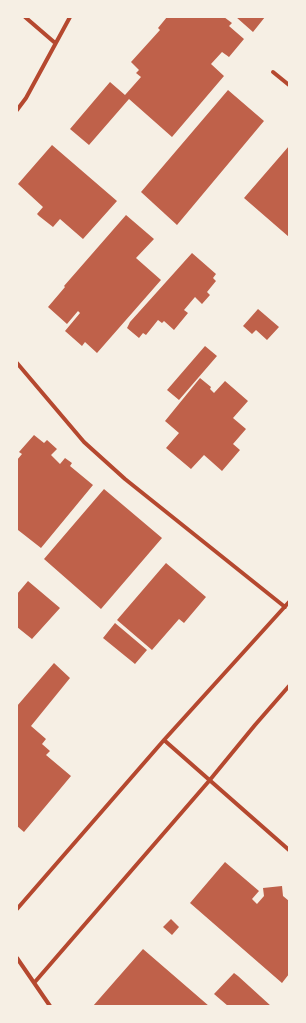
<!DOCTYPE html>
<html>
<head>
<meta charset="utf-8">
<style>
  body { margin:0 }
  #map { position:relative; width:306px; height:1023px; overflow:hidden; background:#f6efe4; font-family:Cabin,sans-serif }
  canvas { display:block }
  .frame { position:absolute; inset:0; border:18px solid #f6efe4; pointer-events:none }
</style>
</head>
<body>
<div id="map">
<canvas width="306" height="1023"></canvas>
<div class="frame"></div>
</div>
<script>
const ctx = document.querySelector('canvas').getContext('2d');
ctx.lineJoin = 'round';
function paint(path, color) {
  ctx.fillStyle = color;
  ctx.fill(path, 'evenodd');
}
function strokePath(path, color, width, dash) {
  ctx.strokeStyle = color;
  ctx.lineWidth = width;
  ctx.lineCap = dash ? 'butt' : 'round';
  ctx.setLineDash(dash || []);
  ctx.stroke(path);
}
const building = new Path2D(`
  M167,17h57l8,6 -3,3 15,13 -15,18 -7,-5 -11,12 13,12 -52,61 -43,-38 -40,46 -19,-16 40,-47 15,13 16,-18 -5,-4 3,-3 -8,-8 29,-32 -2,-2z
  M236,17h29l-12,15z
  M228,90l36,31 -87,104 -36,-33z
  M52,145l65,56 -34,38 -23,-20 -7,8 -14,-11 -2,-2 6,-7 -25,-23z
  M289,146v91l-45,-39z
  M126,215l28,24 -18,19 25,22 -64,73 -12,-11 -3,4 -17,-15 15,-18 -2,-2 -11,13 -19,-17 17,-20 -1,-1z
  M192,253l24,21 -3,4 3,3 -9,11 3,3 -8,9 -7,-7 -11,13 4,3 -14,17 -10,-9 -2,2 -4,-3 -12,15 -3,-2 -4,5 -12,-10 3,-6z
  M258,309l21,18 -12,13 -11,-10 -4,4 -9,-8z
  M205,346l12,10 -38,44 -12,-10z
  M200,378l11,9 -1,2 4,4 11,-12 23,20 -15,17 13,11 -13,15 7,6 -18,21 -18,-16 -13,14 -25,-21 13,-15 -14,-12z
  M34,435l10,8 3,-3 10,9 -6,6 9,9 5,-6 7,5 -2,3 23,19 -52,63 -23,-18 -1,1v-71l5,-6 -3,-2z
  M104,489l58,49 -61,71 -57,-50z
  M166,563l40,34 -22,26 -5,-4 -27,31 -35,-30z
  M28,581l32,27 -28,31 -15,-12v-33z
  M115,623l32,27 -12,14 -32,-26z
  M54,663l16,15 -39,48 15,13 -4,5 8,7 -4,4 25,21 -47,56 -7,-6v-120z
  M225,862l34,29 -7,8 5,5 7,-8 -1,-8 19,-2 1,10 6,5v73l-7,9 -92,-80z
  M171,919l8,8 -7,8 -9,-8z
  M143,949l66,57h-116z
  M234,973l4,3 33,30h-43l-14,-12z`);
const minor = new Path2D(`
  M25,17l29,25
  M273,72l16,13
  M17,110l9,-12 44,-81
  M17,363l67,79 41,37 160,128
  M164,740l125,110
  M17,909l147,-169 125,-138
  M17,958l33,48
  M34,983l175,-202 46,-56 34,-39`);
paint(building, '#bf614a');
strokePath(minor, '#b5482f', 4);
</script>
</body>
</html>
